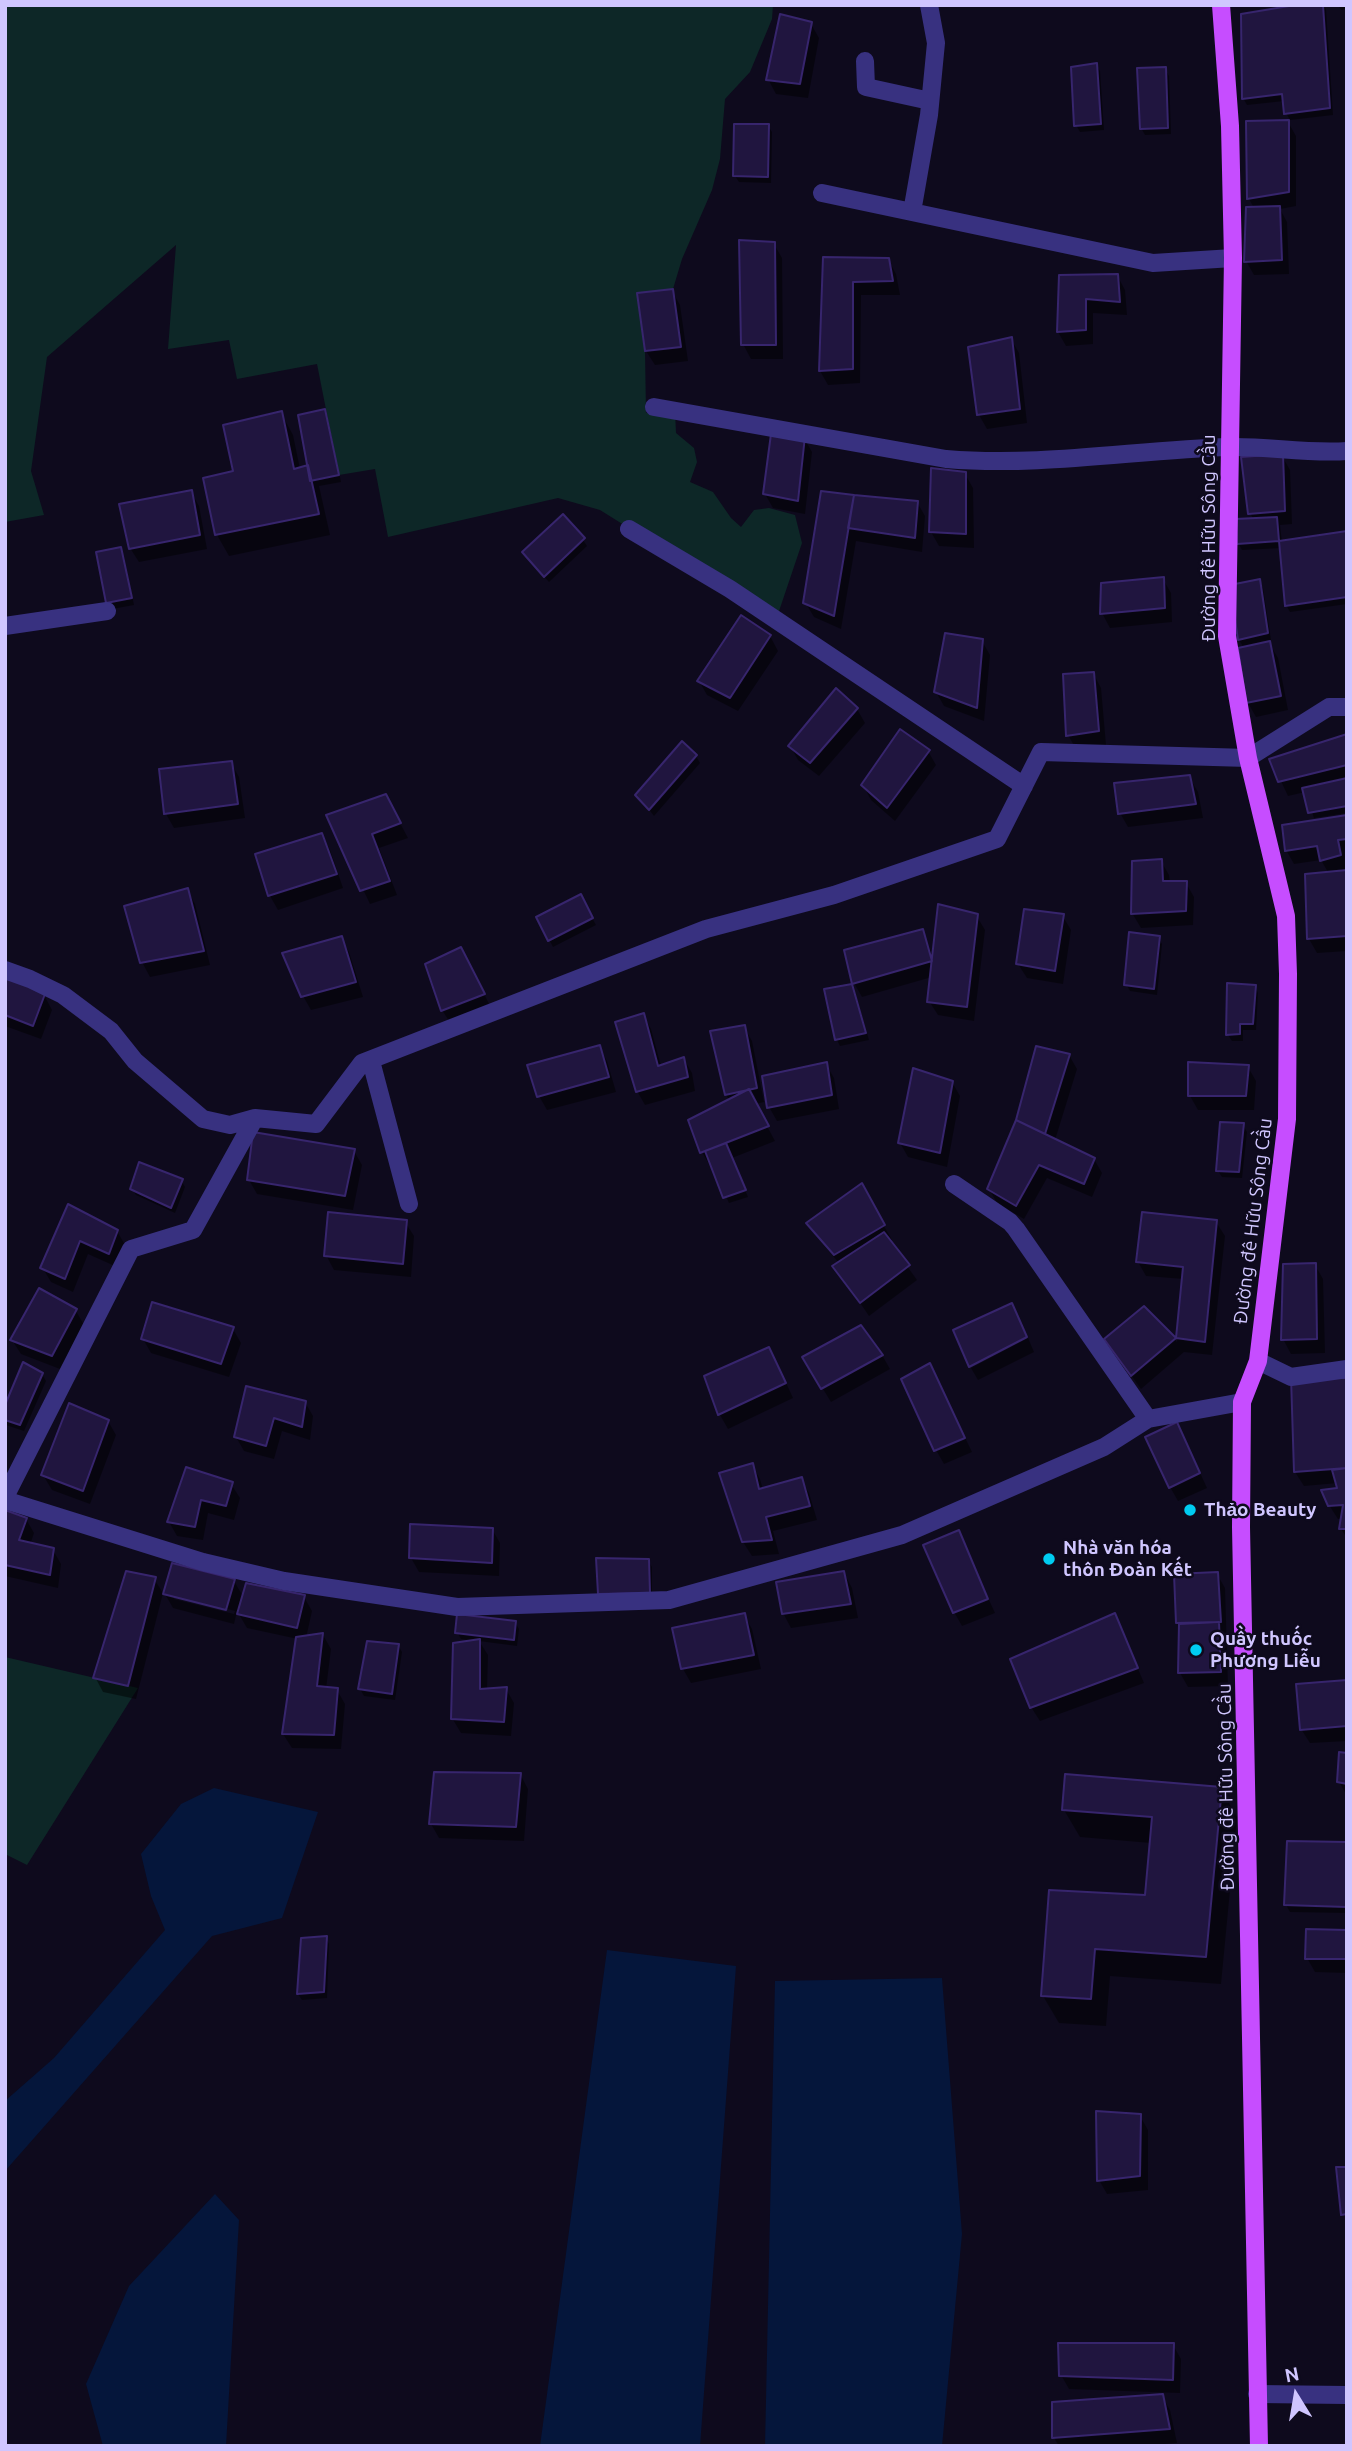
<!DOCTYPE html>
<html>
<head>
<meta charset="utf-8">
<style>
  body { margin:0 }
  #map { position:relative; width:1352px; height:2451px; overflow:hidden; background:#0e0a1d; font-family:Ubuntu,sans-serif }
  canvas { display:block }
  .frame { position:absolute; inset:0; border:7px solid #d0c6ff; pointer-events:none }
  .north { position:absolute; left:1261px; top:2360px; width:70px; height:70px; -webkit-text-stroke:5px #0e0a1d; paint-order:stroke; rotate:349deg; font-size:19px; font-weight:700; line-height:28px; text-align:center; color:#d0c6ff }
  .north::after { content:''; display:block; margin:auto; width:24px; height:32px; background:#d0c6ff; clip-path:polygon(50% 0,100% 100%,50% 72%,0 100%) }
</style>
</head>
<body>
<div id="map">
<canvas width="1352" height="2451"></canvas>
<div class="frame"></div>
<div class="north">N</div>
</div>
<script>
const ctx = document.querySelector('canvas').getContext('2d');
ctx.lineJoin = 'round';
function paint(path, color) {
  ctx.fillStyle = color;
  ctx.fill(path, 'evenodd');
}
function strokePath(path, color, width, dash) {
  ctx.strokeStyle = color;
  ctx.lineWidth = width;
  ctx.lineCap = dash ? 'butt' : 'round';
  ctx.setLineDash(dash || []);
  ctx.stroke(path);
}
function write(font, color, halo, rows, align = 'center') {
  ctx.font = font + ' Ubuntu,sans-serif';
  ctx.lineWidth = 5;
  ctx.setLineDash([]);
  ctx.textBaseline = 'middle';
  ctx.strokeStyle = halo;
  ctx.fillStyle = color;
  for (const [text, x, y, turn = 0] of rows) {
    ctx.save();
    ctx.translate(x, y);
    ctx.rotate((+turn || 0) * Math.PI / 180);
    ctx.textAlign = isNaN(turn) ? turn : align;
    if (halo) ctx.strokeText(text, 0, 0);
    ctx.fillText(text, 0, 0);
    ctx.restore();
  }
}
const green = new Path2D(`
  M5,5h768l-1,14 -22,53 -25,27 -5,60 -8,31 -30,69 -9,30 -36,5 8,57 1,62 29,-2 1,22 18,15 3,14 -7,20 23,10 18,26 10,9 13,-17 15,-2 26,7 7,28 -26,77 -176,-110 -42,-12 -170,39 -13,-68 -36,6 -22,-111 -80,15 -8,-39 -61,9 8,-104 -129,112 -16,114 13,44 -39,7z
  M5,1657l133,31 -111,177 -22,-11z`);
const water = new Path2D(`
  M214,1788l104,24 -36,106 -70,18 -207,235v-70l49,-43 111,-128 -14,-34 -10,-42 40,-50z
  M607,1950l129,16 -36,480h-160z
  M942,1978l20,256 -20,212h-177l10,-465z
  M215,2194l24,26 -13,226h-123l-17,-62 43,-98z`);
const shadow = new Path2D(`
  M1307,5h16l3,4 7,106 -43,5 -4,-7 -2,-12 -37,4 -4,-7z
  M1338,5h9v4l-6,1z
  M811,24l8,14 -11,60 -32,-4 -8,-15z
  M1096,65l4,6 4,59 -24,2 -4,-7z
  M1165,69l4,7 2,58 -26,1 -4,-7z
  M1288,122l8,14v70l-16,3 7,13 2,52 -35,1 -8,-14 8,-53 -5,-9z
  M768,126l4,6 -1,51 -32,-1 -4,-6z
  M774,244l8,14 1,101h-32l-8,-15z
  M824,258l64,1 8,15 4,21h-39l-1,88 -32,2 -8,-14z
  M1117,275l8,15 2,25 -34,-2v31l-27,2 -8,-14 3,-56z
  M672,291l8,14 8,56 -33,4 -9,-14z
  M1011,339l8,14 8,70 -40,6 -8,-14 -9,-67z
  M324,411l3,7 14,64 -22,4 11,49 -101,21 -12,-21 -11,-56 29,-6 46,-60 12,22 7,34 9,-3z
  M804,438l8,14 -7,62 -32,-6 -8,-14z
  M1282,456l8,14 2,54 -12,1 2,18 65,-11v72l-57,8 -4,-7 -4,-57 -40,2 -4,-7 16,-23 -4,-7z
  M965,474l8,14 1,60 -35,-2 -8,-14z
  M191,492l8,14 8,43 -68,13 -9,-14z
  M823,493l94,9 8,14 -3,36 -66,-11 -15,88 -27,-12 -9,-15z
  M583,540l4,6 -38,36 -21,-23z
  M120,549l4,7 10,49 -22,4 -4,-6z
  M1163,579l8,14 1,29 -62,6 -8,-15z
  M1259,581l4,7 8,52 -11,2 1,3 8,-2 9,15 10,52 -32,7 -8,-14 -8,-54 4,-1 -5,-8z
  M770,636l8,15 -40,60 -31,-16 -8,-14z
  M982,641l8,14 -6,66 -40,-15 -8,-14z
  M1093,673l8,15 5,57 -30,4 -8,-14z
  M857,709l8,14 -46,53 -21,-16 -8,-14z
  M1347,736v77l-33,5 -9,-26 -17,4 -17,-36z
  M928,751l8,14 -41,56 -24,-21 -8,-15z
  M696,756l4,7 -46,53 -16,-21z
  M231,763l8,14 6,41 -71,10 -8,-14 -5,-44z
  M1189,777l9,15 5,26 -75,9 -8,-14z
  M393,810l15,28 -29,10 18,47 -27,9 -42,-88z
  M1347,817v37l-2,1 2,96 -30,2 -8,-14 -3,-63 23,-2 -8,-14 -27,4 -8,-14z
  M322,835l8,15 13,38 -65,22 -8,-14 -13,-41z
  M1161,861l8,14 1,8h16l8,14 -1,28 -52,3 -9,-15z
  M187,890l8,14 15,61 -60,12 -8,-15z
  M580,896l16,29 -43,22 -15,-29z
  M976,915l9,15 -11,91 -36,-6 -9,-14 3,-24 -70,20 -8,-14 68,-52 12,27z
  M1062,915l9,15 -8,54 -36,-6 -9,-14z
  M1158,937l4,7 -5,51 -27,-4 -4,-7z
  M341,938l8,14 14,45 -52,13 -8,-14z
  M469,963l22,45 -40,16 -9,-14z
  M5,977l39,18 8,15 -11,29 -36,-13z
  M853,985l16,55 -29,6 -3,-6 -11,-50z
  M1255,986l3,7 -2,37h-13v11h-11l-4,-6z
  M643,1015l8,14 10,37 23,-7 8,14 3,18 -50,14 -8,-14z
  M744,1027l8,14 12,61 -9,2 20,37 -43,17 16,39 -19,6 -17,-37h-2l-8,-14 -12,-31 40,-20 -4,-6zM746,1081l9,16 -3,1z
  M599,1047l8,14 9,31 -69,18 -8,-14z
  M1069,1055l8,14 -22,71 39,19 8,14 -10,24 -45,-19 -23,41 -27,-16 -8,-14z
  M826,1064l8,14 5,31 -62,12 -8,-14z
  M1248,1067l8,14 -2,29h-56l-8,-14z
  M952,1082l8,14 -13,71 -39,-10 -8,-14z
  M1243,1125l4,7 -5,46 -20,-1 -4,-6z
  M354,1151l8,14 -9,45 -96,-16 -8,-14z
  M181,1180l4,7 -10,26 -39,-18 -4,-6z
  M861,1186l31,54 -3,1 28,39 -48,36 -34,-50 4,-3 -22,-26 -8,-14z
  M68,1207l49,24 8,14 -8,22 -29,-13 -15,38 -22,-10 -9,-15z
  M405,1222l9,14 -3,41 -77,-7 -8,-15z
  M1216,1222l9,14 -13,119 -28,-3 -43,37 -35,-49 38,-32 33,34 7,-63 -38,-3 -8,-14z
  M1315,1265l8,14 2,74 -34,1 -8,-15z
  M76,1311l8,14 -24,44 -39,-15 -9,-14z
  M233,1329l8,14 -12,34 -78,-24 -8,-14z
  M1028,1338l6,14 -56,28 -7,-12z
  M882,1355l8,14 -59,33 -27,-44z
  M777,1363l16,35 -65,31 -8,-14 -14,-38z
  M42,1374l4,7 -22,50 -18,-6 -1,-16z
  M1292,1379l55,1v158l-6,-9 1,-10h-4l-9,-14 11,-15 -2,-7 -34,3 -9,-14z
  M937,1380l35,72 -28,12 -8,-14z
  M305,1402l8,14 -3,24 -28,-9 -8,28 -30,-8 -8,-14z
  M108,1421l8,14 -26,69 -38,-14 -9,-15z
  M1184,1438l23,50 -29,13 -8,-14z
  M752,1465l8,14 3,11 38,-11 8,14 8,27 -44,11 6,23 -27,2 -9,-14z
  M187,1469l44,15 9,14 -6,22 -26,-7 -5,27 -26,-4 -8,-14z
  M5,1512l21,7 8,14 -4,12 23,5 8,14 -3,24 -53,-12z
  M492,1529l8,14 -1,33 -80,-4 -8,-14z
  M958,1532l37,81 -33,13 -8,-14z
  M648,1560l4,7v33h-48z
  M844,1573l8,15 6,30 -67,10 -8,-15z
  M1217,1574l8,14 3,98 -40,1 -8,-14 1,-45 -4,-5z
  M154,1579l9,14 -27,106 -33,-7 -8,-15z
  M234,1581l10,17 60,-1 8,14 -6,27 17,-3 8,14 -5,40 11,1 8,14 -4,45 -49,-1 -9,-14 15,-95 -51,-11 -10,-17 -3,13 -61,-16 -8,-14zM174,1595l61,16 -1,3 -60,-15z
  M744,1615l8,14 9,40 -70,14 -8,-14z
  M1115,1615l29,68 -104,38 -9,-14z
  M515,1622l4,7 -2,17 -38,-5 9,14 -1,35 19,-1 8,14 -3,33 -50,-3 -9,-15 22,-77 -13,-2 -4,-7z
  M398,1645l4,7 -7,48 -31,-4 -4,-7z
  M1347,1682v59l-37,2 -9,-14z
  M1347,1754v42l-8,-14z
  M520,1774l8,15 -4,52 -85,-3 -8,-14z
  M1221,1789l16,28 -16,167 -111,-8 -4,50 -47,-3 -16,-27 104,-99 4,-54 -71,-6 -16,-27z
  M1347,1844v69l-57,-1 -4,-7z
  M1347,1931v42l-32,-1 -8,-14z
  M326,1938l3,6 -2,54 -25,2 -4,-6z
  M1140,2116l8,14v60l-41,4 -8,-14z
  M1173,2345l8,14 -1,34 -111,-4 -8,-14z
  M1162,2396l8,14 7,33 -37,3h-81l-5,-8z`);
const building = new Path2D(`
  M1295,5h28l7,103 -46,6 -2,-20 -40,5 -1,-85z
  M780,14l32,8 -12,62 -34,-4z
  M1097,63l4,61 -27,2 -3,-59z
  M1166,67l2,61 -28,1 -3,-61z
  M1289,120v72l-42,7 -1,-78z
  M734,124h35l-1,53 -35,-1z
  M1280,206l2,54 -38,2 2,-55z
  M739,240l36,2 1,103h-35z
  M823,257l66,1 4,23 -40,1v87l-34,2z
  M1118,274l2,28 -34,-3v31l-29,2 2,-57z
  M673,289l8,58 -36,4 -8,-58z
  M1012,337l8,72 -43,6 -9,-68z
  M325,409l14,66 -29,6 -12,-66z
  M282,411l12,58 14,-4 11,49 -104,21 -12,-57 30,-7 -10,-46z
  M771,434l34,2 -7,65 -35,-7z
  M1283,454l2,57 -37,3 -7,-57z
  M931,468l35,4v62l-37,-2z
  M192,490l8,45 -71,14 -10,-45z
  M821,491l33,4 -20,121 -31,-13z
  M854,495l64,6 -3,37 -67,-10z
  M563,514l22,24 -41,39 -22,-25z
  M1277,517l2,24 -42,3 -2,-25z
  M1347,531v66l-62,9 -6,-65z
  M121,547l11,51 -26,5 -10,-51z
  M1164,577l1,31 -65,6 1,-31z
  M1260,579l8,54 -30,7 -8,-55z
  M741,615l30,20 -41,63 -33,-17z
  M945,633l38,6 -6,69 -43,-16z
  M1270,641l11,55 -35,7 -8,-55z
  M1094,672l5,59 -33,5 -3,-62z
  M836,688l22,20 -48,55 -22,-17z
  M900,729l30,21 -43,58 -26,-23z
  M1347,734v31l-69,17 -9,-23z
  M682,741l15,14 -48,55 -14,-15z
  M232,761l6,43 -74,10 -5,-45z
  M1190,775l6,29 -78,10 -4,-31z
  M1347,778v28l-39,7 -6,-25z
  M386,794l15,29 -29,11 18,47 -30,10 -34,-76z
  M1347,815v24l-9,1 3,15 -21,6 -3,-15 -32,5 -3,-26z
  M322,833l15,41 -69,22 -13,-42z
  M1162,859l1,22h24l-1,30 -55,3 1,-53z
  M1347,870v66l-40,3 -2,-65z
  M188,888l16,63 -64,12 -16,-57z
  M581,894l12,24 -45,23 -12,-24z
  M938,904l40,10 -11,93 -40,-5z
  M1024,909l40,5 -9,57 -39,-7z
  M923,929l9,32 -80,23 -8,-34z
  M1129,932l31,4 -6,53 -30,-4z
  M342,936l14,46 -55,15 -19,-44z
  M461,947l24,47 -44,17 -16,-47z
  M5,975l40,19 -12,32 -28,-11z
  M1227,983l29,2 -3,39h-13v10l-14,1z
  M852,984l14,49 -31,7 -11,-51z
  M644,1013l14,53 26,-9 4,20 -52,15 -21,-70z
  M745,1025l12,63 -32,7 -15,-64z
  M600,1045l9,32 -72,20 -10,-32z
  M1036,1046l34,8 -25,80 -29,-14z
  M827,1062l5,33 -65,13 -5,-32z
  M1188,1062l61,3 -3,31h-58z
  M913,1068l40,13 -13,72 -42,-10z
  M749,1089l20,37 -69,27 -12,-33z
  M1016,1120l79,38 -11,26 -45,-19 -23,41 -29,-17z
  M1220,1122l24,1 -5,49 -23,-1z
  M253,1132l102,17 -10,47 -98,-16z
  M726,1143l20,47 -23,8 -18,-47z
  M139,1162l44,17 -12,29 -41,-19z
  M862,1183l23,42 -51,30 -28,-32z
  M68,1204l50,26 -9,24 -29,-13 -15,38 -25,-11z
  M328,1212l79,8 -4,44 -79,-8z
  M1142,1212l75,8 -12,122 -29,-4 7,-71 -47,-5z
  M884,1232l26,33 -50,38 -28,-37z
  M1316,1263l1,76 -36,1 2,-76z
  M39,1288l38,21 -25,47 -42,-16z
  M152,1302l82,25 -13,37 -80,-25z
  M1012,1303l15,34 -58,30 -16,-37z
  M1144,1306l32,32 -45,38 -27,-37z
  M861,1325l22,30 -62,34 -19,-32z
  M769,1347l17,36 -68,32 -14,-39z
  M23,1362l20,11 -23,52 -15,-5v-15z
  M930,1363l35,75 -31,13 -33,-72z
  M1291,1377l56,1v90l-53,4z
  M246,1386l60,15 -4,26 -28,-9 -8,28 -32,-9z
  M69,1403l40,17 -26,71 -42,-16z
  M1177,1422l23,51 -31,15 -24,-51z
  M753,1463l6,26 43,-12 8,29 -44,11 6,23 -30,2 -23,-69z
  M186,1467l47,15 -7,24 -25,-6 -6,27 -28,-5z
  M1347,1468v61h-8l4,-24 -15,1 -7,-16 16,-2 -5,-18z
  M5,1510l22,8 -8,22 35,8 -4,27 -45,-10z
  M410,1524l83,4 -1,35 -83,-5z
  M959,1530l29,69 -35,14 -30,-68z
  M596,1558l53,1 1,34 -52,1z
  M172,1563l63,16 -9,31 -63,-16z
  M126,1571l30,6 -28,109 -35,-8z
  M844,1571l7,33 -69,10 -6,-32z
  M1218,1572l3,50 -45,1 -2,-49z
  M246,1583l59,12 -8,33 -60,-14z
  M745,1613l9,42 -73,14 -9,-41z
  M1115,1613l23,55 -108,40 -20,-49z
  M457,1614l59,7 -2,19 -59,-7z
  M1219,1622l2,50 -43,1 1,-49z
  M323,1633l-6,53 21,2 -4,47 -52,-1 14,-97z
  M480,1639v50l27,-2 -3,35 -53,-3 2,-76z
  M367,1641l32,3 -7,50 -34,-5z
  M1347,1680v46l-47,4 -4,-46z
  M1339,1752l8,1v31l-10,-2z
  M434,1772l87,1 -5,54 -87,-3z
  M1065,1774l157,13 -16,170 -111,-8 -4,50 -50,-3 8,-106 96,5 7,-78 -90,-7z
  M1287,1841l60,1v65l-63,-2z
  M1306,1929l41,1v29h-42z
  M327,1936l-3,56 -27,2 4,-56z
  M1096,2111l45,3 -1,62 -43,5z
  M1336,2167h11v47l-6,1z
  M1058,2343h116l-1,37 -114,-4z
  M1163,2394l7,35 -118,9v-36z`);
const minor = new Path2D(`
  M865,61l1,26 64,14
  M822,193l331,70 80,-5
  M912,212l17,-97 7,-72 -7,-38
  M654,407l292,52c95,8 189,-9 283,-12 39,-1 78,7 118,4
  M629,529l101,60 294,197
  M5,626l102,-15
  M5,970l25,9 33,16 48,36 24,30 68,58 27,6 25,-7 61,6 46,-61 344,-134 128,-34 163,-56 44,-87 207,6 81,-51h18
  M371,1061l38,143
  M954,1184l56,38 6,7 132,190
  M1258,1361l33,16 56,-8
  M5,1497l126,-248 62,-19 62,-112
  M5,1500l198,62 81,19 173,26 212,-7 233,-65 202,-88 44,-28 94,-17
  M1257,2394l90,1`);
const major = new Path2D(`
  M1221,5l9,121 3,132 -6,378 21,122 38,158 2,58 -1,145 -29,242 -16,41 -1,125 18,919`);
const markers = [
  [1190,1510,7,"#00ccf1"],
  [1049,1559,7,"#00ccf1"],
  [1196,1650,7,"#00ccf1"]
];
const streetNames = [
  ["Đường đê Hữu Sông Cầu",1209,538,-90],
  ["Đường đê Hữu Sông Cầu",1253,1221,-83],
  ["Đường đê Hữu Sông Cầu",1226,1787,-91]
];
const poiNames = [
  ["Thảo Beauty",1204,1510],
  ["Nhà văn hóa",1063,1548],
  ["thôn Đoàn Kết",1063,1570],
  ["Quầy thuốc",1210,1639],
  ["Phương Liễu",1210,1661]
];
paint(green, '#0d2727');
paint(water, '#05163b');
paint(shadow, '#0007');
paint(building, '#20153f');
strokePath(building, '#37256d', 2);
strokePath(minor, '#383180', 18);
strokePath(major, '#c64dff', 18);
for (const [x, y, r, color] of markers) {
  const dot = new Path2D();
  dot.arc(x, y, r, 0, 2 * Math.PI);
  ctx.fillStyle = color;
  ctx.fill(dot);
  strokePath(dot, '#0e0a1d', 2.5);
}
write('19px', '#d0c6ff', '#0e0a1d', streetNames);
write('bold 19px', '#d0c6ff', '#0e0a1d', poiNames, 'left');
</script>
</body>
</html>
